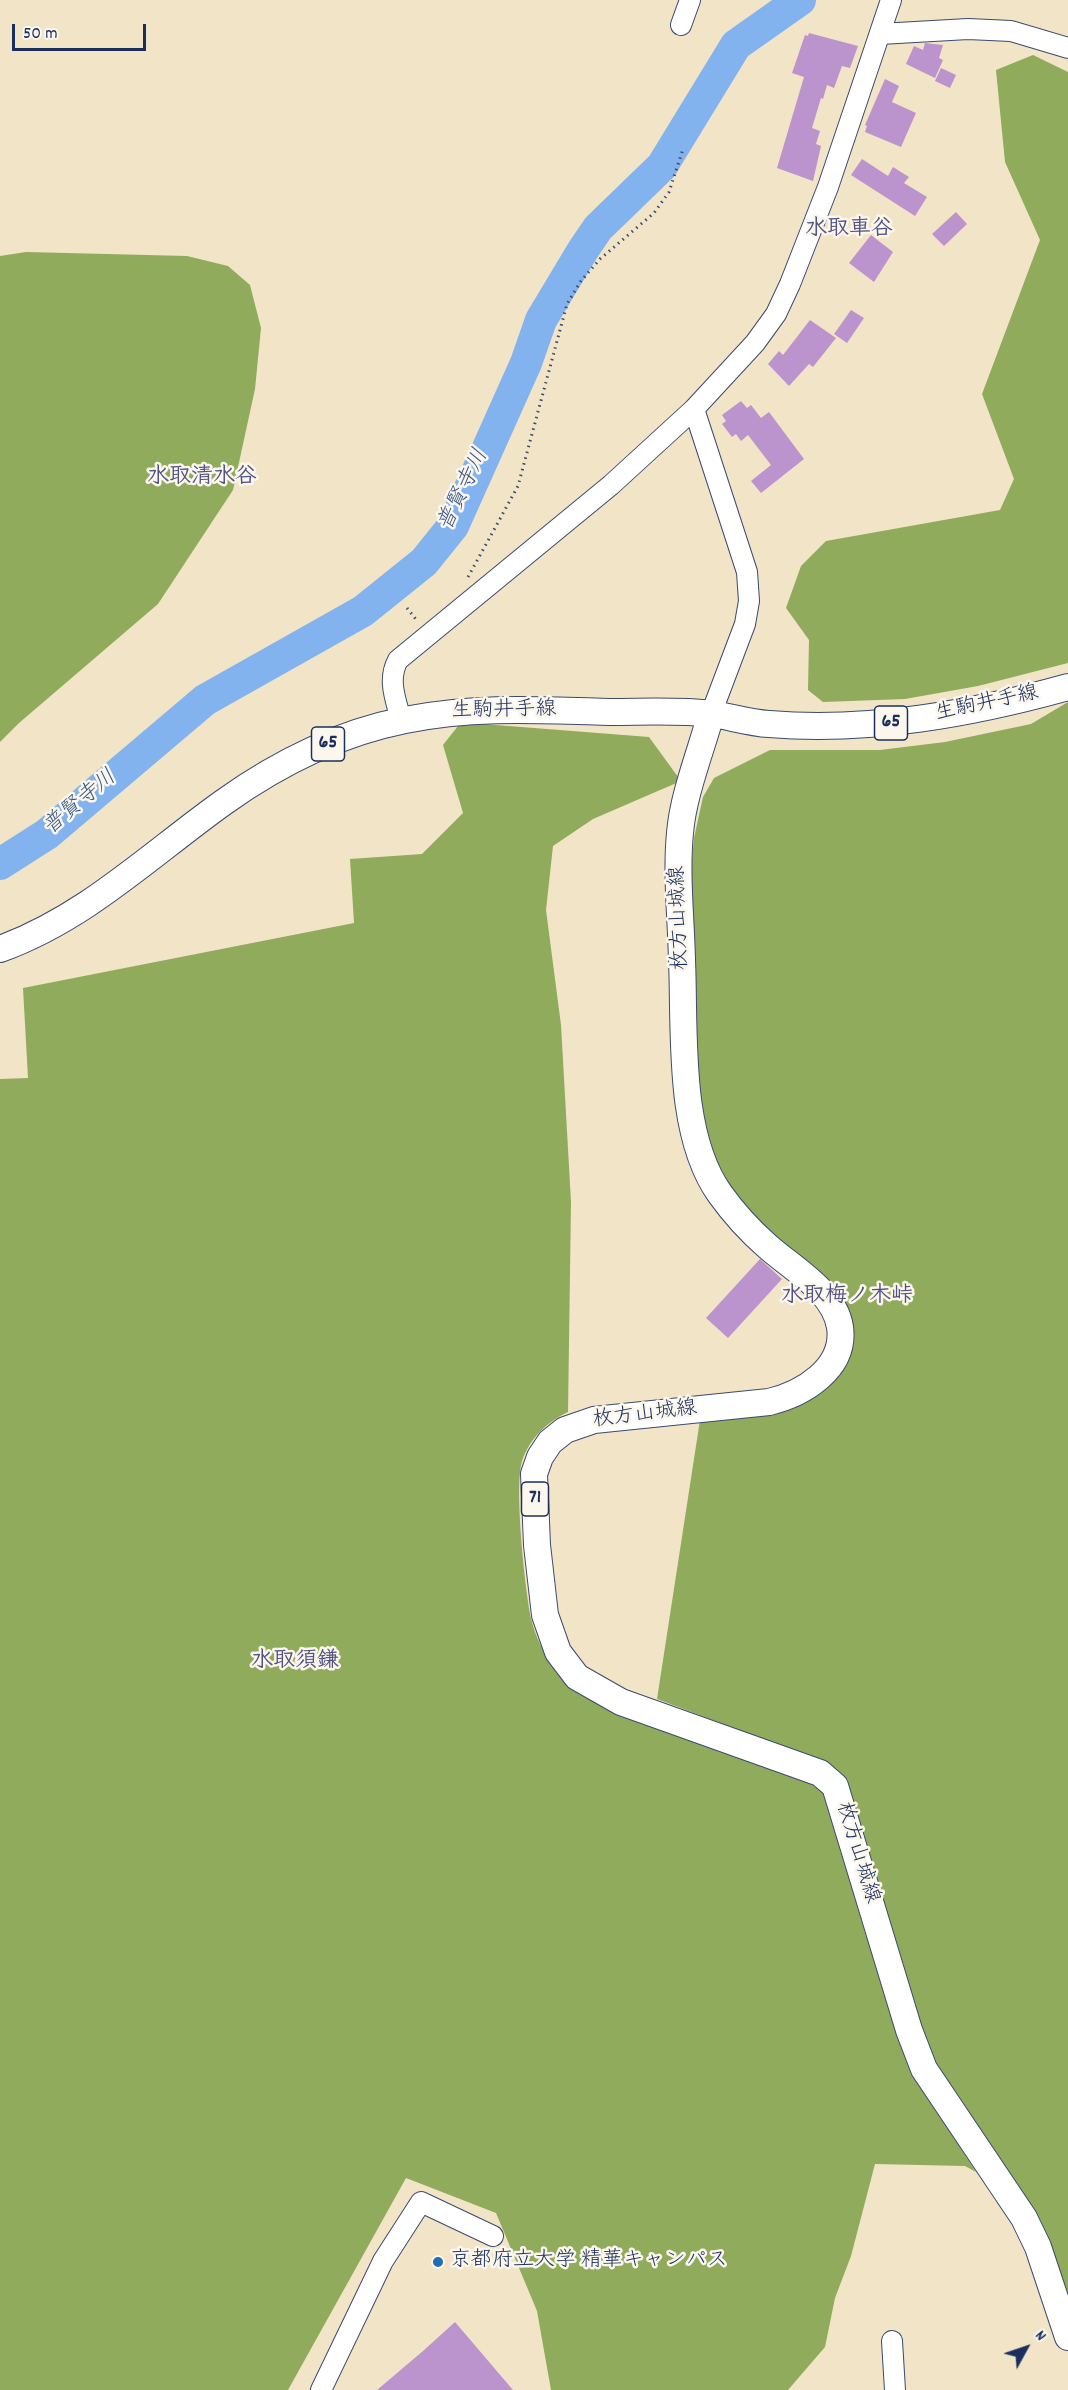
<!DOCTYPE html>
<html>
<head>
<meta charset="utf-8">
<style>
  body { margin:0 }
  #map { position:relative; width:1068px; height:2390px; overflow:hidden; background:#f1e4c7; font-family:Dekko,sans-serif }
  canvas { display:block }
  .north { position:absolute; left:996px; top:2318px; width:60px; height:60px; -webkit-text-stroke:4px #fbf7ec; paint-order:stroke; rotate:50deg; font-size:16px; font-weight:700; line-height:24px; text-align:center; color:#1b2f5e }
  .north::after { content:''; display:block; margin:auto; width:21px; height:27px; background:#1b2f5e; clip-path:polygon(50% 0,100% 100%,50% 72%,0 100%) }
  .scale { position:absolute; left:12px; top:24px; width:134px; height:27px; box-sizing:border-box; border:3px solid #1b2f5e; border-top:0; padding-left:8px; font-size:18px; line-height:21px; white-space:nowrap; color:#1b2f5e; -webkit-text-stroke:4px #fbf7ec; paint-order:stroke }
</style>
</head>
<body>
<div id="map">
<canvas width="1068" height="2390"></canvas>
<div class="north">N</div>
<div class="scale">50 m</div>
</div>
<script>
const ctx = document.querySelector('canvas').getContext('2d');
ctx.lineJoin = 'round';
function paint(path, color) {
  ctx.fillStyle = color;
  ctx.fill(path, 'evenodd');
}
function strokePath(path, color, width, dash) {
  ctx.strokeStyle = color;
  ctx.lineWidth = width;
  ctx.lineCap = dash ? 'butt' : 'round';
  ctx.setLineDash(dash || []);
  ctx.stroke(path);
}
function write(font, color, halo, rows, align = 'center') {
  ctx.font = font + ' Dekko,"Klee One",sans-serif';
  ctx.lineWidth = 5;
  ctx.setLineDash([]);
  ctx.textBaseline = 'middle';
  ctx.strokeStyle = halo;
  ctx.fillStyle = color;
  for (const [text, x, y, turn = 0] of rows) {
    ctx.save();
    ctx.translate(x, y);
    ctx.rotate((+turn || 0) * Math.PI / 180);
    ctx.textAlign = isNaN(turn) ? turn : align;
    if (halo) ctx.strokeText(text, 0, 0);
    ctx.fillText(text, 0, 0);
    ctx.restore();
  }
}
const forest = new Path2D(`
  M1033,55l35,17v591l-90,23 -73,13 -82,3 -15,-12 1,-50 -23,-32 15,-42 25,-25 174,-31 14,-31 -32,-85 58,-154 -35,-78 -9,-92z
  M26,252l161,4 41,10 22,19 11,43 -6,61 -22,101 -75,114 -139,119 -19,19v-486z
  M1068,702v1605l-135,-243 -109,-302 -167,-63 43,-279 72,-7 77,-61 -78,-117 -32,-35 -20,-32 -16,-42 -6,-52 -7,-193 4,-43 9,-41 11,-19 56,-28h110l65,-8 86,-18z
  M483,724l166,13 32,44 -88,38 -40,27 -7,64 15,115 10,177 -3,210c-21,10 -38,26 -46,49 -8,26 3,128 9,157 3,14 9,27 16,39l274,129 11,20 33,126 48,142 63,98 -11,-6 -90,-2 -24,92 -16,42 -10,49 -37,43h-237l-14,-79 -41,-98 -90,-35 -118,212h-288v-1311l28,-1 -5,-90 331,-65 -4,-64 72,-5 41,-41 -20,-68 15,-19z`);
const river = new Path2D(`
  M0,864l47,-30 158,-134 158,-89 61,-49 29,-36 73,-163 15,-43 42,-70 15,-22 64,-62 74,-121 64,-45`);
const building = new Path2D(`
  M809,33l49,13 -8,22 -8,-2 -8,22 -7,-3 -4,14 -2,-1 -9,30 8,3 -4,13 5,2 -8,35 -36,-13 27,-91 -12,-4 13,-38 3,1z
  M925,43l18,2 -4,13 4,2 -8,18 -29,-14 8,-18 9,4z
  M941,68l15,7 -6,13 -15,-7z
  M885,79l14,7 -7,16 24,11 -15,34 -36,-15 2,-6 -2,-1z
  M862,159l26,17 5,-9 16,10 -5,6 23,14 -12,19 -64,-41z
  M956,212l11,12 -23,22 -12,-12z
  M871,235l22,17 -19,30 -25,-19z
  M851,310l13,8 -17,25 -13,-9z
  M810,320l26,18 -23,29 -4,-3 -20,22 -21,-22 11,-13 4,4z
  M741,401l6,7 4,-3 10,13 8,-6 35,47 -43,34 -10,-12 20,-16 -23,-30 -7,6 -5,-7 -4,3 -10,-13 4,-3 -4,-6z
  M760,1259l22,20 -54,59 -22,-20z
  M455,2322l58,68h-136l46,-39z`);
const path = new Path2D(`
  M468,577l50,-91 49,-182 14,-23 19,-22 54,-46 15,-21 14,-43
  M407,608l11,14`);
const minor = new Path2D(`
  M681,25l9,-25
  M880,34l88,-5 43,2 57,17
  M694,409l53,163 2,29 -4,23 -34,90
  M401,720c-5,-20 -14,-40 -3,-60l213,-175 83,-76 61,-66 21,-29 14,-30 38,-97 63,-187
  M892,2341l3,49
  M321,2390l62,-129 38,-59 72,34`);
const major = new Path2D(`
  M711,714c-10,37 -28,81 -31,119 -4,41 1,85 2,127 3,71 -5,174 38,234 13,18 29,36 46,51 25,23 68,45 74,82 6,42 -38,67 -71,75l-175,18 -29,10 -15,12 -10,15 -6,17 3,71 8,70 13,37 19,25 44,25 199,71 15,13 74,244 15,39 100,149 14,29 30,90
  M0,949c86,-31 151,-95 224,-147 53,-38 116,-69 181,-82 68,-14 135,-10 205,-8 34,0 69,-2 103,2 18,3 37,9 56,10 101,8 202,-10 299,-37`);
const markers = [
  [438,2262,6,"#1f6fb2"]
];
const shields = [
  [891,723,33],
  [328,744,33],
  [535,1499,27]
];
const shieldNames = [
  ["65",891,723],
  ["65",328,744],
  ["71",535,1499]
];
const streetNames = [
  ["生駒井手線",987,705,-12],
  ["生駒井手線",504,712,-1],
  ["枚方山城線",681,918,-92],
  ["枚方山城線",645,1416,-7],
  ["枚方山城線",856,1853,73]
];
const poiNames = [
  ["京都府立大学 精華キャンパス",450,2262]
];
const neighbourhoodNames = [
  ["水取車谷",849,231],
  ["水取清水谷",202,479],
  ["水取梅ノ木峠",847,1298],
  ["水取須鎌",295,1663]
];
const waterNames = [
  ["普賢寺川",465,491,-64],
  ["普賢寺川",81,804,-40]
];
paint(forest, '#90ab5c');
strokePath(river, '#83b3ee', 32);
paint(building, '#bb94ce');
strokePath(minor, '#3b4a6e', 22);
strokePath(major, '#3b4a6e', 28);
strokePath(path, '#3b4a6e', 3, [1.5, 4.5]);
strokePath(minor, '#fff', 20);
strokePath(major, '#fff', 26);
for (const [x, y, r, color] of markers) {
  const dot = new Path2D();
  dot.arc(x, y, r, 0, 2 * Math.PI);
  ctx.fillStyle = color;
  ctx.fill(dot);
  strokePath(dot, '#fbf7ec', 2);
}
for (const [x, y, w] of shields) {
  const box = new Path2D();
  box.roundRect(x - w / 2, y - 17, w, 34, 4.5);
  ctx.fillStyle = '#fbf7ec';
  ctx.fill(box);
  strokePath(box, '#1b2f5e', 1.5);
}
write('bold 20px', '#1b2f5e', null, shieldNames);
write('21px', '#1b2f5e', '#fbf7ec', streetNames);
write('21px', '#1b2f5e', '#fbf7ec', poiNames, 'left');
write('bold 22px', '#535285', '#fbf7ec', neighbourhoodNames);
write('italic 22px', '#3a5789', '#fbf7ec', waterNames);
</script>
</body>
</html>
